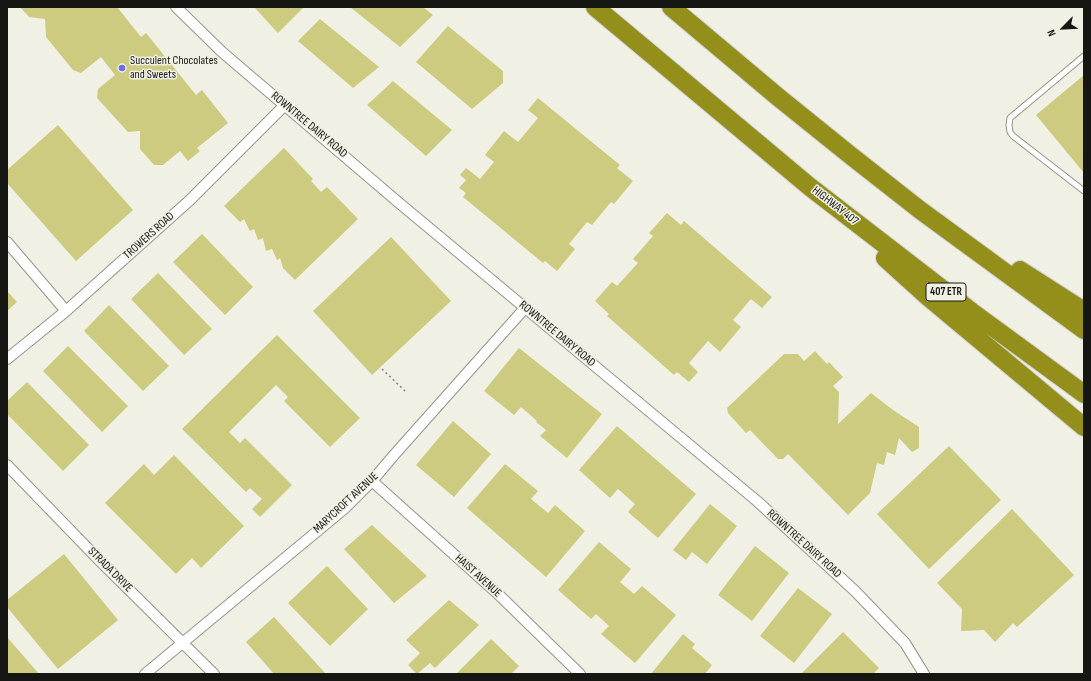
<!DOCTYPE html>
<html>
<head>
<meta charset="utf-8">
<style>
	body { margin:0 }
	#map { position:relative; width:1091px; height:681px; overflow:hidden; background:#f0f0e5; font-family:"Sofia Sans Condensed",sans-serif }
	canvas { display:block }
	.frame { position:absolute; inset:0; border:8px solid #161612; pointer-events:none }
	.north { position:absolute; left:1043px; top:8px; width:40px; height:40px; -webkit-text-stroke:3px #f0f0e5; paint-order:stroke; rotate:246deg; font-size:11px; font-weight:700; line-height:16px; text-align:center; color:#161612 }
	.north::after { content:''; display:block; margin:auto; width:14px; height:18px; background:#161612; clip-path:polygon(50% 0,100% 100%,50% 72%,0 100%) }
</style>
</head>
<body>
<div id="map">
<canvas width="1091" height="681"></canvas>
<div class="frame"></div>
<div class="north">N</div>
</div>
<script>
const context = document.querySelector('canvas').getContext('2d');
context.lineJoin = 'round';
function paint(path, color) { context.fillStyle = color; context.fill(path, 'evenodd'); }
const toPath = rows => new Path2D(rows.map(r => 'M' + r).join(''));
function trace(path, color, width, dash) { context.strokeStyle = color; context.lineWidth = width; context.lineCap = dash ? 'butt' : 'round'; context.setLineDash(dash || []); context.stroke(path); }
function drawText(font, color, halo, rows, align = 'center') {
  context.font = font + ' "Sofia Sans Condensed",sans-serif'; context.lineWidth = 3; context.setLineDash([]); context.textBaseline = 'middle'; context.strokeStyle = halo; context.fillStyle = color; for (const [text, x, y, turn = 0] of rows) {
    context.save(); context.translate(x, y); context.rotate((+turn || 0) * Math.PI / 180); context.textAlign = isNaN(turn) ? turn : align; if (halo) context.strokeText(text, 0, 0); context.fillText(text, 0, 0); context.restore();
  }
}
paint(toPath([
	[20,7,117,7,141,37,146,33,196,95,202,90,228,123,197,148,200,151,188,161,180,151,163,165,154,165,140,149,140,131,128,132,97,98,98,89,115,75,101,57,81,73,73,70,46,37,45,19,29,17],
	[254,7,304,7,278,33],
	[350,7,423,7,433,15,400,47],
	[320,19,379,67,353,88,298,41],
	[448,26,503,71,503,83,472,109,416,62],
	[1084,75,1084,173,1036,115],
	[393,81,452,130,426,156,367,105],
	[538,98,620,165,617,168,633,181,614,204,611,202,592,225,587,222,569,244,575,249,557,271,545,261,543,263,463,197,466,193,459,188,466,180,460,175,466,168,480,179,494,162,485,155,504,131,518,142,538,118,528,110],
	[58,125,133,210,76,261,7,183,7,170],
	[284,148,313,179,311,181,321,192,327,187,358,219,295,280,283,268,280,258,277,260,272,249,266,251,263,238,258,240,254,229,250,231,244,219,240,222,224,206],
	[667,213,681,225,684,221,772,297,762,308,751,299,733,320,741,327,720,352,708,341,689,363,698,372,689,382,677,372,674,375,607,316,609,314,595,301,612,282,617,286,638,263,633,259,653,236,649,233],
	[202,234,253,287,225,315,173,262],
	[391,237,451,301,372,375,313,311],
	[158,273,212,329,184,355,131,299],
	[7,291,17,302,7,311],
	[109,305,169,366,143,391,84,331],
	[277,335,360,418,330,447,284,401,288,397,276,385,229,432,240,443,245,438,292,485,260,517,252,509,262,499,250,488,246,492,182,429],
	[68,346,128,406,102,432,43,371],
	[519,348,602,414,567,458,540,436,546,430,536,422,537,421,521,407,514,415,484,391],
	[815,351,827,364,829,362,843,377,833,386,839,392,838,424,871,393,893,410,919,427,919,448,912,452,899,438,895,455,887,452,884,465,877,463,870,493,848,515,788,454,783,459,778,459,750,430,746,433,728,413,727,408,784,354,798,354,804,361],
	[27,382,89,445,63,471,7,414,7,401],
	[453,421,491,454,454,497,416,465],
	[617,426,696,494,658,538,628,512,635,504,618,489,610,498,579,470],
	[949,446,1001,500,929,569,877,514],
	[174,455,244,526,201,568,192,558,176,574,105,503,144,464,154,475],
	[505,464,538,491,531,499,548,513,555,505,585,531,546,577,467,508],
	[710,504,737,526,707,564,692,552,686,560,673,550],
	[1012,509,1074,575,1017,627,1013,623,995,642,984,630,961,631,962,609,937,583],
	[372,525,427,576,394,603,344,549],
	[599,542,631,569,620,582,634,594,642,586,676,615,635,663,601,634,609,626,596,614,591,619,558,590],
	[755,546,789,573,752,621,718,595],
	[64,554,118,620,58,669,7,607,7,600],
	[327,566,368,609,330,646,288,603],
	[798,588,832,614,794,663,760,636],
	[449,600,479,625,435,668,430,663,417,674,408,665,420,653,406,640],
	[274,617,326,674,274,674,246,642],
	[843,632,879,668,873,674,801,674],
	[683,634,695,644,692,648,712,665,705,674,651,674],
	[7,637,39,674,7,674],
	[491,639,519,666,511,674,456,674]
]), '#cdcb7f');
const lane = toPath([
	[1084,56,1010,118,1009,125,1010,132,1013,136,1084,191]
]);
const street = toPath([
	[176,7,222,52,398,202,757,501,855,591,905,643,924,674],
	[7,242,66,311],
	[7,359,66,311,190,200,285,105],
	[7,465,98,559,214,674],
	[372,481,497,593,580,674],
	[145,674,344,509,372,481,394,455,525,308]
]);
const highway = toPath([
	[595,7,810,187,972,312,1084,394],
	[671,7,778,97,850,155,920,210,1084,330],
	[885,258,927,296,1084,427],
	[1020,270,1084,311]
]);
trace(lane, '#95958a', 7);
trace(street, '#95958a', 12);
trace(highway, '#d0d0d0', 20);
trace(toPath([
	[382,369,405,391]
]), '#84847d', 1.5, [2, 3]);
trace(lane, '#fff', 5);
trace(street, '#fff', 10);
trace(highway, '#938f1a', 18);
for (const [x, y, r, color] of [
	[122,68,4,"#6f6ce6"]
]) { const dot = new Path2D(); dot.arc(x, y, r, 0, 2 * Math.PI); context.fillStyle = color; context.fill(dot); trace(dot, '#f0f0e5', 1.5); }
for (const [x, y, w] of [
	[946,292,40]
]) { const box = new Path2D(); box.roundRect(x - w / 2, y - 9, w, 18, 3); context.fillStyle = '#f0f0e5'; context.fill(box); trace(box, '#161612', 1); }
drawText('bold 11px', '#161612', null, [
	["407 ETR",946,292]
]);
drawText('12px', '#161612', '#f0f0e5', [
	["Succulent Chocolates",130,61],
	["and Sweets",130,75]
], 'left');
drawText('12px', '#161612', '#f0f0e5', [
	["ROWNTREE DAIRY ROAD",309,125,40],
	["HIGHWAY 407",835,206,38],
	["TROWERS ROAD",149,236,-42],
	["ROWNTREE DAIRY ROAD",557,334,40],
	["MARYCROFT AVENUE",346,503,-43],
	["ROWNTREE DAIRY ROAD",804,544,42],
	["STRADA DRIVE",110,570,45],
	["HAIST AVENUE",478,576,42]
]);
</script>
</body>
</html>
